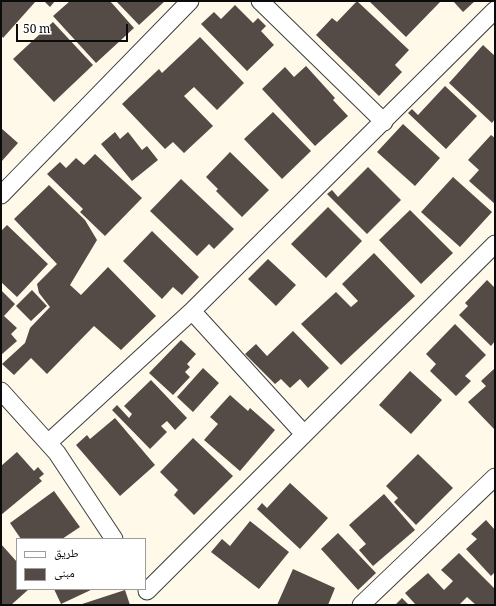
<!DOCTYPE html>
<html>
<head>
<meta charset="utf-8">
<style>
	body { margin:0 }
	#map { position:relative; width:496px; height:606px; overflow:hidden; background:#fff9e9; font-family:Georgia,"Noto Naskh Arabic",serif }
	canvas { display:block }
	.frame { position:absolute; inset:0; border:2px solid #0b0b0b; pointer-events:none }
	.legend { position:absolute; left:16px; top:538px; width:130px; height:52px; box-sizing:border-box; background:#fff; border:1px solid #9d9d9d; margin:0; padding:5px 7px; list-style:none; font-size:12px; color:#0b0b0b }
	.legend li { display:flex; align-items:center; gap:8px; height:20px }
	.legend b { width:20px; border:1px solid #9d9d9d }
	.scale { position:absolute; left:16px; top:24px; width:112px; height:18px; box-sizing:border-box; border:2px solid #0b0b0b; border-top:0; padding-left:5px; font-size:12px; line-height:14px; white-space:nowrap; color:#0b0b0b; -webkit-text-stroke:3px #fff; paint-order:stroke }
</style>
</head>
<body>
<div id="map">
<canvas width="496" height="606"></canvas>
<div class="frame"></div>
<ul class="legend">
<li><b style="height:5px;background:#fff"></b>طريق</li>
<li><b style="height:11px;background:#544b47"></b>مبنى</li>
</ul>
<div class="scale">50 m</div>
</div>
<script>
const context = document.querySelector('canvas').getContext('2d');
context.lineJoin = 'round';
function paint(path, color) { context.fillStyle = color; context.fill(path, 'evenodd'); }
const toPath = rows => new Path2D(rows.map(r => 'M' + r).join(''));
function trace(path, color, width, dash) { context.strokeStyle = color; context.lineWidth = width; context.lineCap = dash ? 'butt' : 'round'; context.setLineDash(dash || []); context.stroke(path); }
paint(toPath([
	[1,1,36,1,3,38,1,35],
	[44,1,55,1,50,7],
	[70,1,110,1,134,28,96,63,53,16],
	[116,1,165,1,139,25],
	[357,1,409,50,395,65,402,72,379,96,316,35,332,18,337,22],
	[369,1,441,1,406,37],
	[453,1,475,1,463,12],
	[235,5,253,23,258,18,266,26,261,31,274,45,247,71,201,24,214,12,221,19],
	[53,22,93,65,54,102,13,59],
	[200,37,244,83,217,110,194,87,184,96,213,126,184,153,173,142,165,149,122,104,159,69,162,73],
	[483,45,495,56,495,119,492,123,449,83],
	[306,66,335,98,333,100,348,116,315,146,262,89,285,67,294,77],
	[445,86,477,116,446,149,408,113,412,109,418,115],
	[273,112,311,151,282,179,244,139],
	[403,124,440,158,415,186,377,152],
	[1,128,18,143,1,162],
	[115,132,120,139,128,132,142,150,147,146,158,160,132,181,101,144],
	[491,135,495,138,495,204,469,181,479,170,468,160],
	[230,152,269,190,242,217,216,191,218,189,206,177],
	[95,154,142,198,105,236,80,212,83,209,47,174,60,162,66,168,76,158,84,165],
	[368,167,401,200,367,234,327,194,332,190,338,197],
	[453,177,492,212,460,247,421,212],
	[181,179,234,229,214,249,209,244,197,256,150,211],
	[49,185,85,220,97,240,70,285,81,295,108,267,156,316,121,350,94,326,47,374,31,358,14,375,2,364,25,343,30,328,50,307,39,293,37,284,57,264,14,219],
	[328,207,362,241,326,278,291,244],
	[410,210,453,253,421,284,379,240],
	[7,225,48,264,17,297,1,282,1,231],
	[152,231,199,277,182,295,173,287,162,299,123,261],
	[374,253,415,296,341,365,301,324,336,292,351,307,358,301,342,284],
	[268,259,296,285,276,306,248,279],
	[487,280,495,288,495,341,491,346,459,315,468,306,465,303],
	[1,290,15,304,4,316,17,328,11,334,17,341,1,355],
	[32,290,47,306,31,321,16,306],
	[455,324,486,355,465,376,471,381,456,396,430,371,436,364,426,354],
	[293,331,329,368,308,388,300,379,290,388,281,379,275,384,245,354,256,344,267,356],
	[181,340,196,354,187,364,190,367,185,372,190,377,173,395,149,373],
	[203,368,219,383,193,412,177,397],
	[495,368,495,430,468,402,486,386,481,381],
	[410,371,442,400,411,434,379,405],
	[151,380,187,418,175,430,167,421,161,426,167,432,150,449,112,410,117,405,129,418,132,414,124,406],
	[230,395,248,411,250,408,275,430,240,471,204,440,218,424,210,417],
	[115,418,155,465,120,496,76,445,87,435,90,439],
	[193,438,233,476,194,515,174,495,178,490,160,472],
	[17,452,34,471,38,467,44,474,39,478,42,481,1,515,1,466],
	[418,454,453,488,416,525,394,502,398,498,386,486],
	[290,483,328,518,300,549,257,509,262,503,267,508],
	[54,491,80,527,62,539,21,539,10,523],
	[384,494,415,530,373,566,359,550,366,544,349,525],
	[486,520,495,530,495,572,491,576,466,549,477,539,471,534],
	[250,521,289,552,259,589,211,552,222,539,230,546],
	[338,533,376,573,358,590,321,549],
	[1,544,17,562,17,589,29,589,11,605,1,605],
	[459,553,495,589,495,605,476,605,467,597,459,605,416,605,405,593,428,573,444,590,453,581,441,570],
	[293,569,335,588,328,605,277,605],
	[54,589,93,589,61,604],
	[125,590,130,605,79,605],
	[402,598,409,605,395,605]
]), '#544b47');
const minor = toPath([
	[260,1,384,122],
	[1,195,190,1],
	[1,391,57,453,114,539],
	[304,434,192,311,495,10],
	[48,443,192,311],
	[147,591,495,244],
	[361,605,495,477]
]);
trace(minor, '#3e3e3e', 19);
trace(minor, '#fff', 17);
</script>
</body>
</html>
